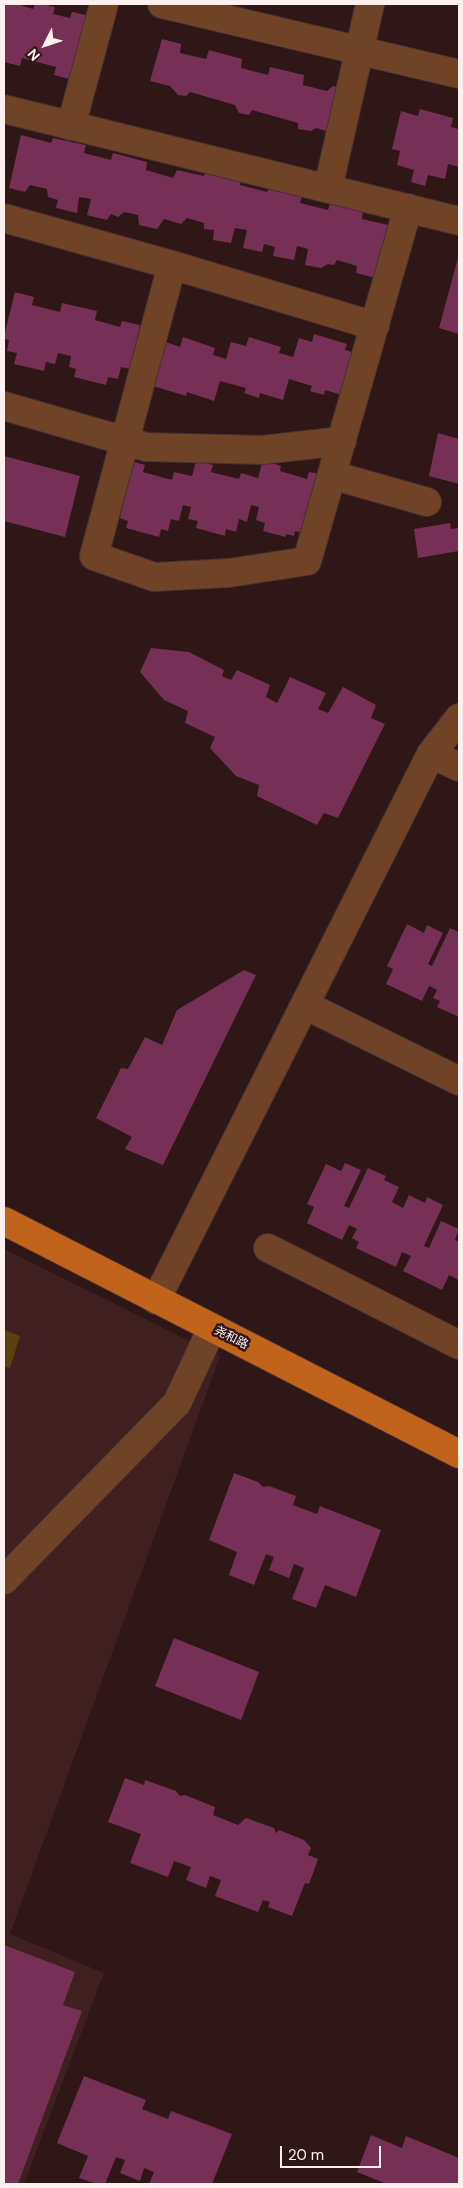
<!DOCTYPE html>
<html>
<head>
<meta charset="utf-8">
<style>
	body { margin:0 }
	#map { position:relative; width:463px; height:2188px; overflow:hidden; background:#2f1717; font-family:"DM Sans",sans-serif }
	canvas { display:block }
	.frame { position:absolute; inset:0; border:5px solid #fef0ef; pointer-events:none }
	.north { position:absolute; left:20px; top:20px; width:50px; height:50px; -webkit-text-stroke:4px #2f1717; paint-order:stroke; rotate:229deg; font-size:14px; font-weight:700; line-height:20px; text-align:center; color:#fef0ef }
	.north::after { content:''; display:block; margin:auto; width:18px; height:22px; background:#fef0ef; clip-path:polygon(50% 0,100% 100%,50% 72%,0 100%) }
	.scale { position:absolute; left:280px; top:2146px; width:101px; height:22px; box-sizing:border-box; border:2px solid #fef0ef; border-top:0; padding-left:6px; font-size:15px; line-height:18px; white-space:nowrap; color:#fef0ef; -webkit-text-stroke:4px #2f1717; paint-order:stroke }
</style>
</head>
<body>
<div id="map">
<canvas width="463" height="2188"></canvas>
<div class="frame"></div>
<div class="north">N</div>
<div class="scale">20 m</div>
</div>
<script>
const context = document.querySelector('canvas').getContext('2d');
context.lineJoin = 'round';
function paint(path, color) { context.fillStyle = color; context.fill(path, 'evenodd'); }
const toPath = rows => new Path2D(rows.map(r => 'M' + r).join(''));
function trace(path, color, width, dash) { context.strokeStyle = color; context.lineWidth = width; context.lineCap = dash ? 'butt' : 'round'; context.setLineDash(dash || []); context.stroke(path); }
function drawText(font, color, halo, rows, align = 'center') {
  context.font = font + ' "DM Sans","Noto Sans SC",sans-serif'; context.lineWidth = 5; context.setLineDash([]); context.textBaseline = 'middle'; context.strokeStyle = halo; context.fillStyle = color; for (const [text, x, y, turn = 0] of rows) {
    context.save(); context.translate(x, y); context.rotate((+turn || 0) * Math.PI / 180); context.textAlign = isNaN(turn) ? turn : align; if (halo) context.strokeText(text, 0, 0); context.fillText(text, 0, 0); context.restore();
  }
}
paint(toPath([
	[4,1249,220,1356,10,1934,104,1973,24,2184,4,2184]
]), '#3e2020');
paint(toPath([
	[4,1330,20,1336,10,1368,4,1366]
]), '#58420f');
paint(toPath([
	[4,4,17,4,33,9,35,4,42,4,55,7,53,14,70,18,72,12,90,16,73,80,54,75,56,67,22,58,20,66,4,62],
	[162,39,181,44,180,53,206,59,209,50,242,59,241,68,268,75,270,67,304,75,303,85,327,91,333,86,342,87,330,132,316,128,311,131,298,129,298,123,252,110,249,115,239,113,235,105,190,92,186,96,178,95,170,86,150,81],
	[420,109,453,118,451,127,459,129,459,167,448,164,445,179,428,175,425,186,411,182,414,170,397,165,400,151,392,149,401,111,418,116],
	[21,135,51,143,53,138,86,145,84,153,111,160,113,153,147,162,146,170,173,178,177,170,204,176,206,169,242,177,240,185,267,192,270,186,303,193,300,203,328,210,330,203,363,210,362,219,388,225,376,278,356,273,357,266,337,260,334,265,328,264,321,268,305,265,308,249,297,246,294,260,273,256,275,247,264,244,262,252,243,248,247,230,235,228,231,243,213,240,214,230,204,229,204,223,187,218,181,224,164,219,157,229,139,225,138,215,124,212,118,217,111,214,107,220,87,215,91,199,79,197,77,213,56,208,58,200,48,197,47,189,30,185,25,192,9,188],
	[459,254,459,334,439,328],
	[15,292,34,297,32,305,60,312,62,303,97,311,95,320,120,327,122,321,140,325,130,369,121,367,118,379,108,377,106,385,74,377,76,369,69,367,71,356,58,353,55,364,46,362,44,371,14,364,17,353,7,351,9,340,4,339,4,336],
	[314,334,347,344,345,350,355,353,342,395,325,390,324,395,310,391,312,386,289,379,283,400,260,393,259,398,244,393,246,388,220,381,214,401,187,392,186,396,153,386,166,342,180,347,183,337,215,348,213,355,226,359,231,342,246,346,249,337,281,347,279,353,293,357,299,338,312,342],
	[438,433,459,439,459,484,429,476],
	[4,456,80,476,65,537,4,521],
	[128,460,145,465,143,472,172,480,174,472,192,476,196,461,213,465,211,472,239,479,241,473,258,478,263,460,281,466,280,471,307,479,309,472,320,474,304,533,295,531,294,536,286,534,286,537,263,531,265,523,256,520,259,507,251,505,247,522,239,519,236,532,226,529,225,536,196,528,198,521,188,519,191,507,183,505,179,521,171,519,168,531,161,529,159,537,126,528,128,521,120,518,123,505,117,504],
	[450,523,451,529,459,528,459,551,418,558,414,529],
	[151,648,189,652,224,670,222,676,231,680,237,670,270,685,266,697,277,703,290,677,326,693,318,709,328,713,343,687,376,705,371,718,385,724,338,818,324,813,317,825,257,796,259,785,236,776,210,748,215,737,185,723,188,711,164,700,140,672],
	[407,924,424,933,427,925,443,933,428,964,432,966,450,928,459,932,459,1017,437,1007,440,1001,433,998,437,990,429,986,422,1001,386,984,393,969,387,966],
	[244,970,256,975,163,1165,125,1149,132,1137,96,1118,121,1068,128,1069,145,1037,162,1045,177,1010],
	[345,1163,361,1170,344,1206,349,1208,368,1168,386,1176,384,1180,399,1187,392,1202,403,1208,409,1195,425,1203,427,1197,443,1205,424,1246,429,1248,441,1221,459,1229,455,1240,459,1242,459,1280,449,1275,442,1290,403,1271,411,1256,402,1252,396,1267,356,1248,359,1242,352,1238,357,1229,349,1225,342,1240,307,1223,314,1207,307,1204,326,1164,341,1171],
	[234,1473,258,1482,263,1487,269,1486,296,1496,293,1505,317,1514,320,1506,381,1530,356,1597,325,1585,316,1608,292,1599,304,1568,294,1564,289,1578,269,1570,274,1557,266,1554,254,1585,229,1575,237,1552,209,1540],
	[174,1638,259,1672,241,1720,155,1686],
	[125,1778,144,1785,145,1780,176,1791,180,1796,185,1795,215,1807,213,1815,238,1825,246,1818,274,1828,276,1833,279,1830,304,1840,311,1848,308,1855,318,1859,309,1884,305,1883,292,1916,268,1907,270,1902,263,1900,258,1912,215,1896,221,1880,210,1876,206,1888,186,1880,191,1867,174,1861,168,1877,130,1863,141,1834,108,1822],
	[4,1945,75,1972,63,2005,82,2011,18,2184,4,2184],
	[84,2076,146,2100,142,2109,168,2119,171,2111,232,2134,212,2184,149,2184,154,2172,144,2168,140,2181,120,2173,125,2160,116,2157,105,2184,97,2184,79,2178,88,2156,57,2143],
	[371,2135,402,2148,406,2136,459,2158,459,2184,387,2184,357,2172]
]), '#762f55');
const minor = toPath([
	[162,4,459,74],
	[4,109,459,221],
	[71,126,104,4],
	[328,188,370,4],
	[4,218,172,265,375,326],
	[172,265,94,556,154,577,229,573,307,561,408,208],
	[4,406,146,447,262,450,342,441],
	[332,475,427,502],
	[431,754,459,767],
	[305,1005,459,1081],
	[268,1248,459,1345],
	[156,1300,431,754,459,718],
	[4,1580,177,1403,212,1328]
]);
const major = toPath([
	[4,1221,459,1454]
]);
trace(minor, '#483131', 30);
trace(major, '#483131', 30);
trace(minor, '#714326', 28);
trace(major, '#c2631b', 28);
drawText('12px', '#fef0ef', '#2f1717', [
	["尧和路",231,1338,27]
]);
</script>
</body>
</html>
